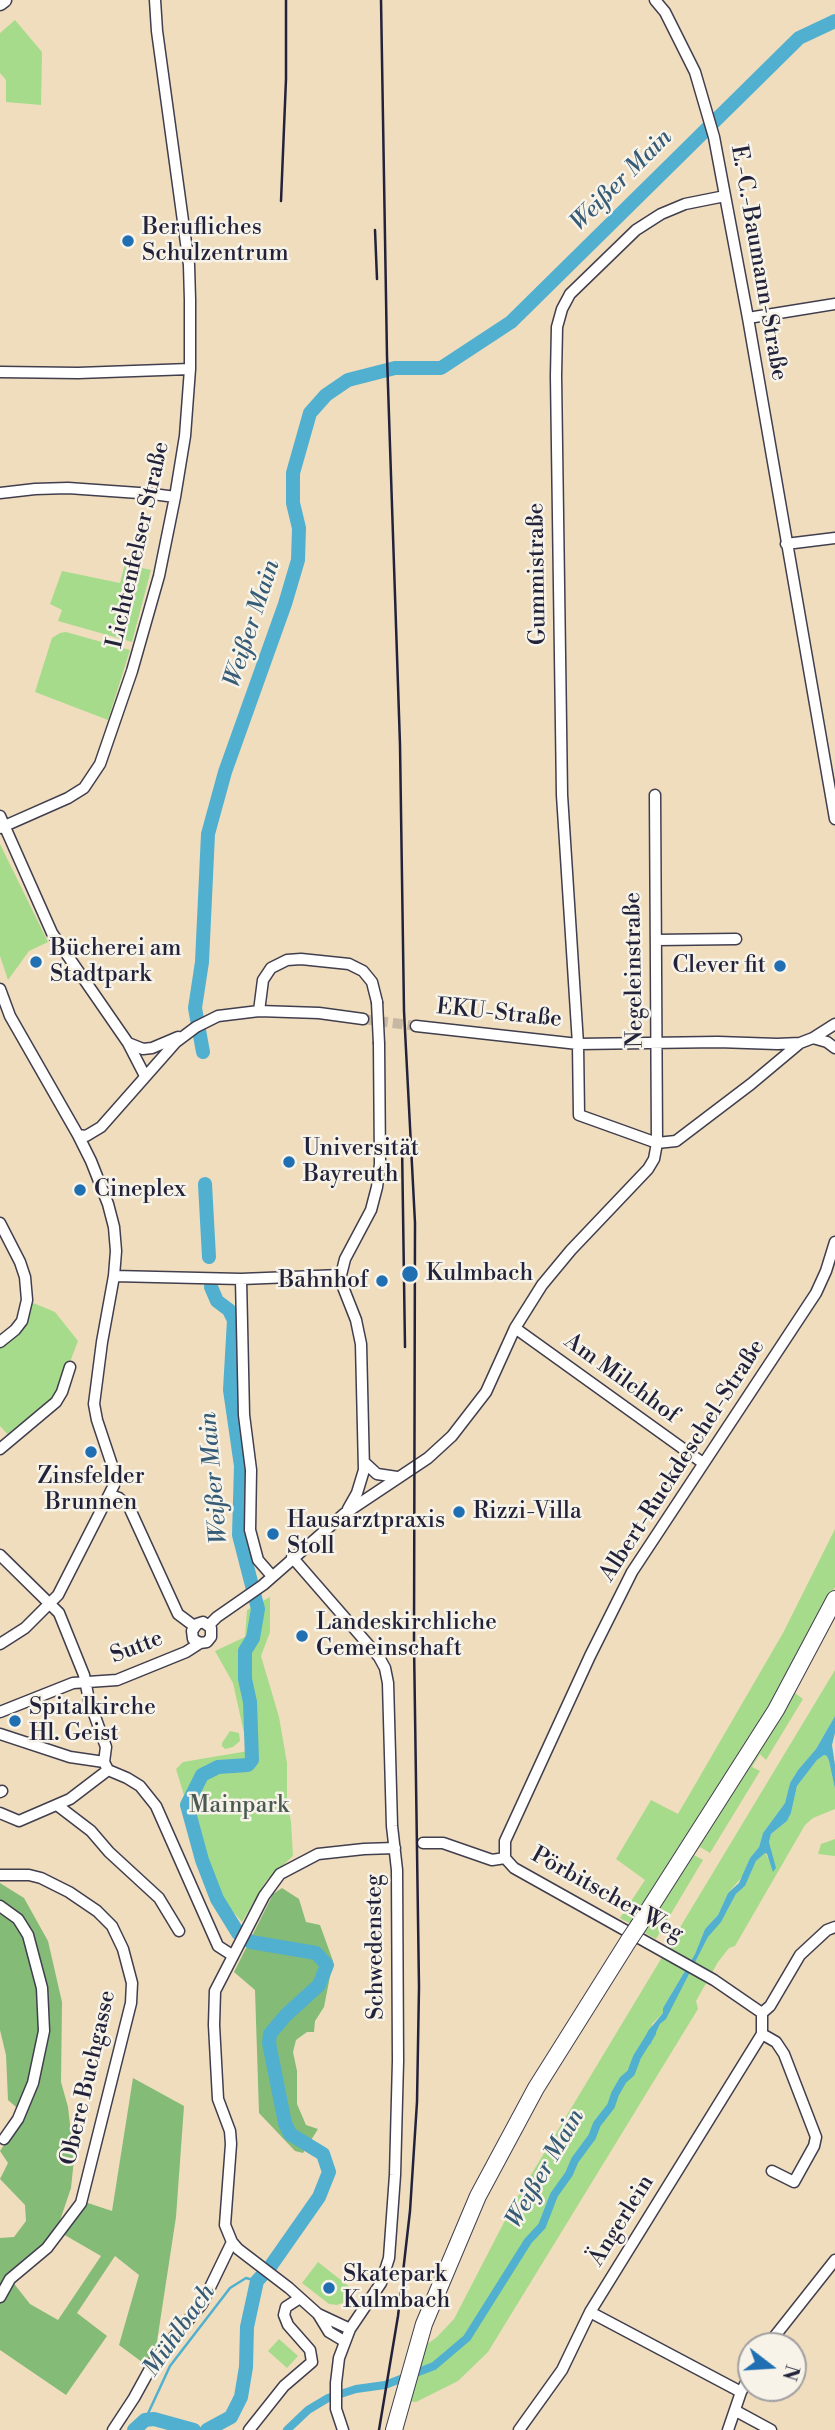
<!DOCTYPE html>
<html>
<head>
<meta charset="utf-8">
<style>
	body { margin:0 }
	#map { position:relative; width:835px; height:2430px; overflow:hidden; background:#f0ddbd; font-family:"Libre Bodoni",serif }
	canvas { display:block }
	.north { position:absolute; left:737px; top:2332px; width:70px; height:70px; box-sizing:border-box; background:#f7f3e8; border:2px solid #a29fa3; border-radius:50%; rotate:107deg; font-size:19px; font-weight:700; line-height:28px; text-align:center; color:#22223b }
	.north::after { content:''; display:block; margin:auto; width:24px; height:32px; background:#1f6fb2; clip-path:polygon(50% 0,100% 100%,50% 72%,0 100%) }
</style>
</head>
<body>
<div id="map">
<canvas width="835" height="2430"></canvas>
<div class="north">N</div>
</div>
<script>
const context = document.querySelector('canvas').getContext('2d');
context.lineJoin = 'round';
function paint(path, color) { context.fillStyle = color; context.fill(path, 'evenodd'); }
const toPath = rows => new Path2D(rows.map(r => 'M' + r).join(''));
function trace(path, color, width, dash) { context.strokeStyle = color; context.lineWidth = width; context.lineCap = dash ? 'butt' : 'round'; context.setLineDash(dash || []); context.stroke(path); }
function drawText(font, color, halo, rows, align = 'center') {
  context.font = font + ' "Libre Bodoni",serif'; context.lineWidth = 5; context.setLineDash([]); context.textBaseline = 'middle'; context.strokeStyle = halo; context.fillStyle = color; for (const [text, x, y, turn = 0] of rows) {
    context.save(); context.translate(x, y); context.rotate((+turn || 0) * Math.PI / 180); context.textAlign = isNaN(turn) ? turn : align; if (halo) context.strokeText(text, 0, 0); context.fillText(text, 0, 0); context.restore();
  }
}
paint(toPath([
	[15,20,42,52,41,105,6,102,6,80,0,73,0,33],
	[125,564,151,570,132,642,58,621,62,610,50,604,62,571,120,583],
	[66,632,130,650,108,720,35,692,52,638,60,633],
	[0,844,48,942,29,951,8,980,0,956],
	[31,1302,55,1312,78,1341,57,1396,10,1437,0,1426,0,1342],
	[835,1529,835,1587,769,1712,633,1925,620,1918,645,1880,616,1859,651,1800,678,1814,783,1633],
	[270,1597,270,1632,261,1656,279,1717,287,1763,287,1798,291,1822,293,1856,266,1881,242,1922,223,1900,211,1872,197,1838,176,1769,183,1762,248,1751,233,1683,215,1651,245,1637,247,1610],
	[835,1615,795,1693,803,1699,766,1760,760,1754,752,1767,760,1771,710,1853,700,1847,694,1855,703,1860,656,1939,643,1932],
	[835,1670,835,1716,816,1749,798,1770,790,1783,785,1803,763,1833,759,1847,750,1858,743,1876,728,1893,718,1915,705,1929,695,1954,663,2008,663,2013,652,2024,651,2041,660,2024,667,2016,708,1937,727,1911,736,1894,745,1886,756,1861,765,1852,774,1871,775,1868,769,1842,771,1834,787,1821,791,1813,797,1786,817,1760,824,1755,828,1756,829,1761,835,1789,835,1809,813,1818,805,1825,735,1946,729,1948,718,1962,696,2001,698,2009,488,2352,458,2381,416,2402,407,2401,424,2346,436,2338,454,2319,514,2203],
	[230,1731,239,1733,240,1741,233,1747,225,1749,222,1746,222,1743],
	[835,1839,835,1856,818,1854,821,1844],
	[318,2262,356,2292,348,2301,337,2305,329,2304,302,2283],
	[279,2339,298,2356,287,2368,268,2351]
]), '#a6db8b');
paint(toPath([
	[0,1883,24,1898,48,1941,62,2002,61,2082,68,2107,74,2159,71,2188,55,2235,8,2276,30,2304,58,2320,101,2256,63,2234,85,2202,112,2211,133,2078,184,2106,176,2217,156,2348,146,2365,119,2345,139,2275,115,2256,77,2313,107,2336,66,2395,0,2350,0,2238,14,2237,26,2221,25,2205,0,2179,8,2163,0,2151,24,2114,8,2100,6,2055,0,2030],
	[282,1888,299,1899,306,1922,320,1925,333,1961,324,2007,315,2021,314,2032,307,2032,296,2040,293,2052,297,2071,297,2104,306,2125,318,2129,303,2153,295,2151,259,2113,255,1990,234,1972,273,1894]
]), '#84bb77');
paint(toPath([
	[835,1716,835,1733,832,1745,835,1765,835,1789,829,1761,827,1756,824,1755,817,1760,797,1786,791,1813,787,1821,771,1834,769,1842,776,1868,773,1872,767,1854,765,1853,756,1861,745,1886,736,1894,721,1922,708,1937,666,2019,660,2024,650,2045,645,2038,648,2031,663,2013,663,2008,695,1954,705,1929,718,1915,728,1893,739,1883,750,1858,759,1847,763,1833,785,1803,790,1783,798,1770,816,1749]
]), '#51b0cf');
trace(toPath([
	[145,2420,170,2366,230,2288,246,2278,257,2281]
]), '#51b0cf', 2.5);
trace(toPath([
	[287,2430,308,2410,328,2398,356,2389,385,2385,434,2366,467,2338,528,2241,542,2226,554,2195,569,2174,575,2160,592,2137,597,2124,611,2106,615,2094,623,2080,631,2073,637,2057,652,2033]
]), '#51b0cf', 8);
trace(toPath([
	[203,1052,195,1008,202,962,208,834,225,772,285,604,298,560,299,528,293,503,293,473,310,413,326,395,348,380,395,368,441,368,511,322,799,38,835,21],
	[205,1184,209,1257],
	[134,2430,145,2420,154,2419,194,2430],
	[207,2430,231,2417,241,2397,246,2367,247,2327,257,2281,270,2267,319,2197,329,2172,323,2154,290,2134,285,2123,269,2043,270,2034,286,2015,319,1985,327,1965,316,1953,251,1942,238,1933,217,1899,202,1860,187,1805,202,1775,218,1767,248,1765,252,1760,250,1702,245,1679,245,1651,253,1638,258,1609,239,1535,241,1466,230,1390,234,1320,229,1310,217,1301,211,1287]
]), '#51b0cf', 14);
trace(toPath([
	[363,1019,416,1026]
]), '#c7b8a3', 10, [10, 5]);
const minor = toPath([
	[655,0,665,12,695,72,714,137,748,318,835,819],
	[725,196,685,204,661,214,636,230,570,294,562,309,557,327,556,376,562,795,578,1044,579,1115,657,1143,676,1141,751,1084,800,1043],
	[748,318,835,304],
	[0,372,78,373,190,369],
	[0,493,35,489,68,488,153,494,175,497],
	[786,544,835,538],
	[0,816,52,933,128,1043,145,1076],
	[0,828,68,798,84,788,100,764,132,671,159,576,175,497,185,436,190,369,190,300,189,265,157,31,155,0],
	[656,940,736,939],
	[0,989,10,1016,78,1135,91,1161,108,1204,114,1227,116,1251,114,1276,102,1342,94,1404,97,1420,115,1474,114,1485,58,1595,25,1628,0,1644],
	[259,1011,263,980,271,968,287,960,301,959,349,964,363,971,372,982,377,1002],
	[416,1026,578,1044,718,1042,777,1044,800,1043,813,1038,835,1024],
	[813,1038,827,1042,835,1048],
	[128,1043,143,1049,152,1048,178,1037],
	[78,1135,86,1136,101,1127,176,1042,196,1027,218,1016,259,1011,319,1013,363,1019],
	[0,1223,20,1262,25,1277,27,1300,22,1321,15,1330,0,1342],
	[114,1276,241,1279,341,1275],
	[241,1279,244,1415,251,1470,250,1530,258,1560,272,1576],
	[515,1328,703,1463],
	[0,1449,56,1402,62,1392,70,1367],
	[364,1462,377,1474,397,1477],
	[110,1495,119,1498,129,1507,178,1614,194,1626],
	[348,1509,357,1493,364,1470,361,1344,356,1320,341,1282,341,1275,345,1259,371,1210,377,1187,380,1164,379,1044],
	[0,1555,59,1613,84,1675,89,1700,106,1747,104,1762,108,1770],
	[292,1557,379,1657,385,1668,388,1683,392,1826,397,1870,398,2061,395,2175,389,2258,381,2283,350,2329,339,2358,336,2383,336,2409,343,2430],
	[209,1625,217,1617,263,1585,344,1514,428,1458,452,1436,486,1392,515,1328,542,1285,571,1250,648,1169,654,1159,657,1143,655,795],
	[0,1712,73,1683,117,1680,186,1652,200,1643,207,1642,211,1637,211,1628,203,1622,197,1624,192,1631,193,1639,200,1643],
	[0,1734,70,1757,104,1762],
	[108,1770,127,1778,140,1786,156,1806,218,1946,232,1955],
	[0,1792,2,1791],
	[57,1805,91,1831,109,1852,159,1898,179,1931],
	[0,1813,19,1821,70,1799,108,1770],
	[423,1843,443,1843,492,1860,505,1858],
	[505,1858,505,1841,590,1656,632,1572,816,1293,826,1271,835,1242],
	[505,1858,514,1868,714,1980,762,2013],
	[0,1875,29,1875,41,1878,69,1892,97,1911,112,1926,123,1949,132,1983,131,2003,81,2203,47,2248,10,2279,0,2297],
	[0,1906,18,1919,28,1935,42,1988,44,2031,33,2083,18,2119,4,2139],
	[762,2034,776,2042,784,2054,816,2137,814,2146,794,2182,772,2171],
	[590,2312,741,2392],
	[318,2314,329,2332,344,2341],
	[350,2329,318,2314,289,2288,238,2249,232,2242,225,2225,231,2144,230,2131,218,2099,214,2025,215,1991,264,1896,280,1874,318,1854,364,1849,395,1848],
	[767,2346,835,2260],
	[736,2411,771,2430],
	[113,2430,134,2398,156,2358,202,2304,232,2242],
	[249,2430,284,2386,312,2362,310,2350,288,2325,284,2315,286,2307,300,2298],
	[519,2430,562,2370,590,2312,762,2034,762,2013,770,2006,800,1955,827,1930,835,1927],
	[728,2430,741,2392,751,2373]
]);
const major = toPath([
	[0,3,4,0]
]);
const highway = toPath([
	[639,1925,776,1710,835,1599],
	[394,2430,424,2324,478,2196,536,2088,629,1940]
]);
trace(minor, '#413e4e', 13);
trace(major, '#413e4e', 17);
trace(highway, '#413e4e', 18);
trace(minor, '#fff', 10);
trace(major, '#fff', 14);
trace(highway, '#fff', 16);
trace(toPath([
	[281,201,286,79,286,0],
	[375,230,377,279],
	[402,1144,405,1347],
	[379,2430,398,2316,410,2211,417,2102,419,1987,414,1644,415,1223,404,1011,400,745,387,356,381,0]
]), '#22223b', 2.5);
const minorBridge = toPath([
	[377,1002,379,1044]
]);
const highwayBridge = toPath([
	[629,1940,639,1925]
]);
trace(minorBridge, '#413e4e', 13, []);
trace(highwayBridge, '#413e4e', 18, []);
trace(minorBridge, '#fff', 10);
trace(highwayBridge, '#fff', 16);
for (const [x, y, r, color] of [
	[128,241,7,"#1f6fb2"],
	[36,962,7,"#1f6fb2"],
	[780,966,7,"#1f6fb2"],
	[289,1162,7,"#1f6fb2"],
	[80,1190,7,"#1f6fb2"],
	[410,1274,9,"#1f6fb2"],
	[382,1281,7,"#1f6fb2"],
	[91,1452,7,"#1f6fb2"],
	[459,1512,7,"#1f6fb2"],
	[273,1534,7,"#1f6fb2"],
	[302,1636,7,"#1f6fb2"],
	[15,1721,7,"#1f6fb2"],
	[329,2288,7,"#1f6fb2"]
]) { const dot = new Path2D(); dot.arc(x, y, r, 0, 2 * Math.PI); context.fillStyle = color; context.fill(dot); trace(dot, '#f7f3e8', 2.5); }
drawText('23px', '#22223b', '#f7f3e8', [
	["Berufliches",142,228],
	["Schulzentrum",142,254],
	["Bücherei am",50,949],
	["Stadtpark",50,975],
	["Clever fit",766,966,"right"],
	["Universität",303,1149],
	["Bayreuth",303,1175],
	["Cineplex",94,1190],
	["Kulmbach",426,1274],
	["Bahnhof",368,1281,"right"],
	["Zinsfelder",91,1477,"center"],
	["Brunnen",91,1503,"center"],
	["Rizzi-Villa",473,1512],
	["Hausarztpraxis",287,1521],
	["Stoll",287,1547],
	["Landeskirchliche",316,1623],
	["Gemeinschaft",316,1649],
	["Spitalkirche",29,1708],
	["Hl. Geist",29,1734],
	["Skatepark",343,2275],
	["Kulmbach",343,2301]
], 'left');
drawText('23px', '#22223b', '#f7f3e8', [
	["E.-C.-Baumann-Straße",758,263,80],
	["Lichtenfelser Straße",139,545,-77],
	["Gummistraße",538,574,-91],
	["Negeleinstraße",635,970,-91],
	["EKU-Straße",499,1014,6],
	["Am Milchhof",621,1379,36],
	["Albert-Ruckdeschel-Straße",683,1461,-57],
	["Sutte",137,1648,-21],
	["Pörbitscher Weg",607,1895,29],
	["Schwedensteg",376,1947,-91],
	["Obere Buchgasse",89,2078,-77],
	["Ängerlein",622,2221,-58]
]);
drawText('23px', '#4a5a53', '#f7f3e8', [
	["Mainpark",239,1806]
]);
drawText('italic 24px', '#355b76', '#f7f3e8', [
	["Weißer Main",622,181,-45],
	["Weißer Main",253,624,-72],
	["Weißer Main",215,1478,-95],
	["Weißer Main",546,2169,-60],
	["Mühlbach",180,2331,-55]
]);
</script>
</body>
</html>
